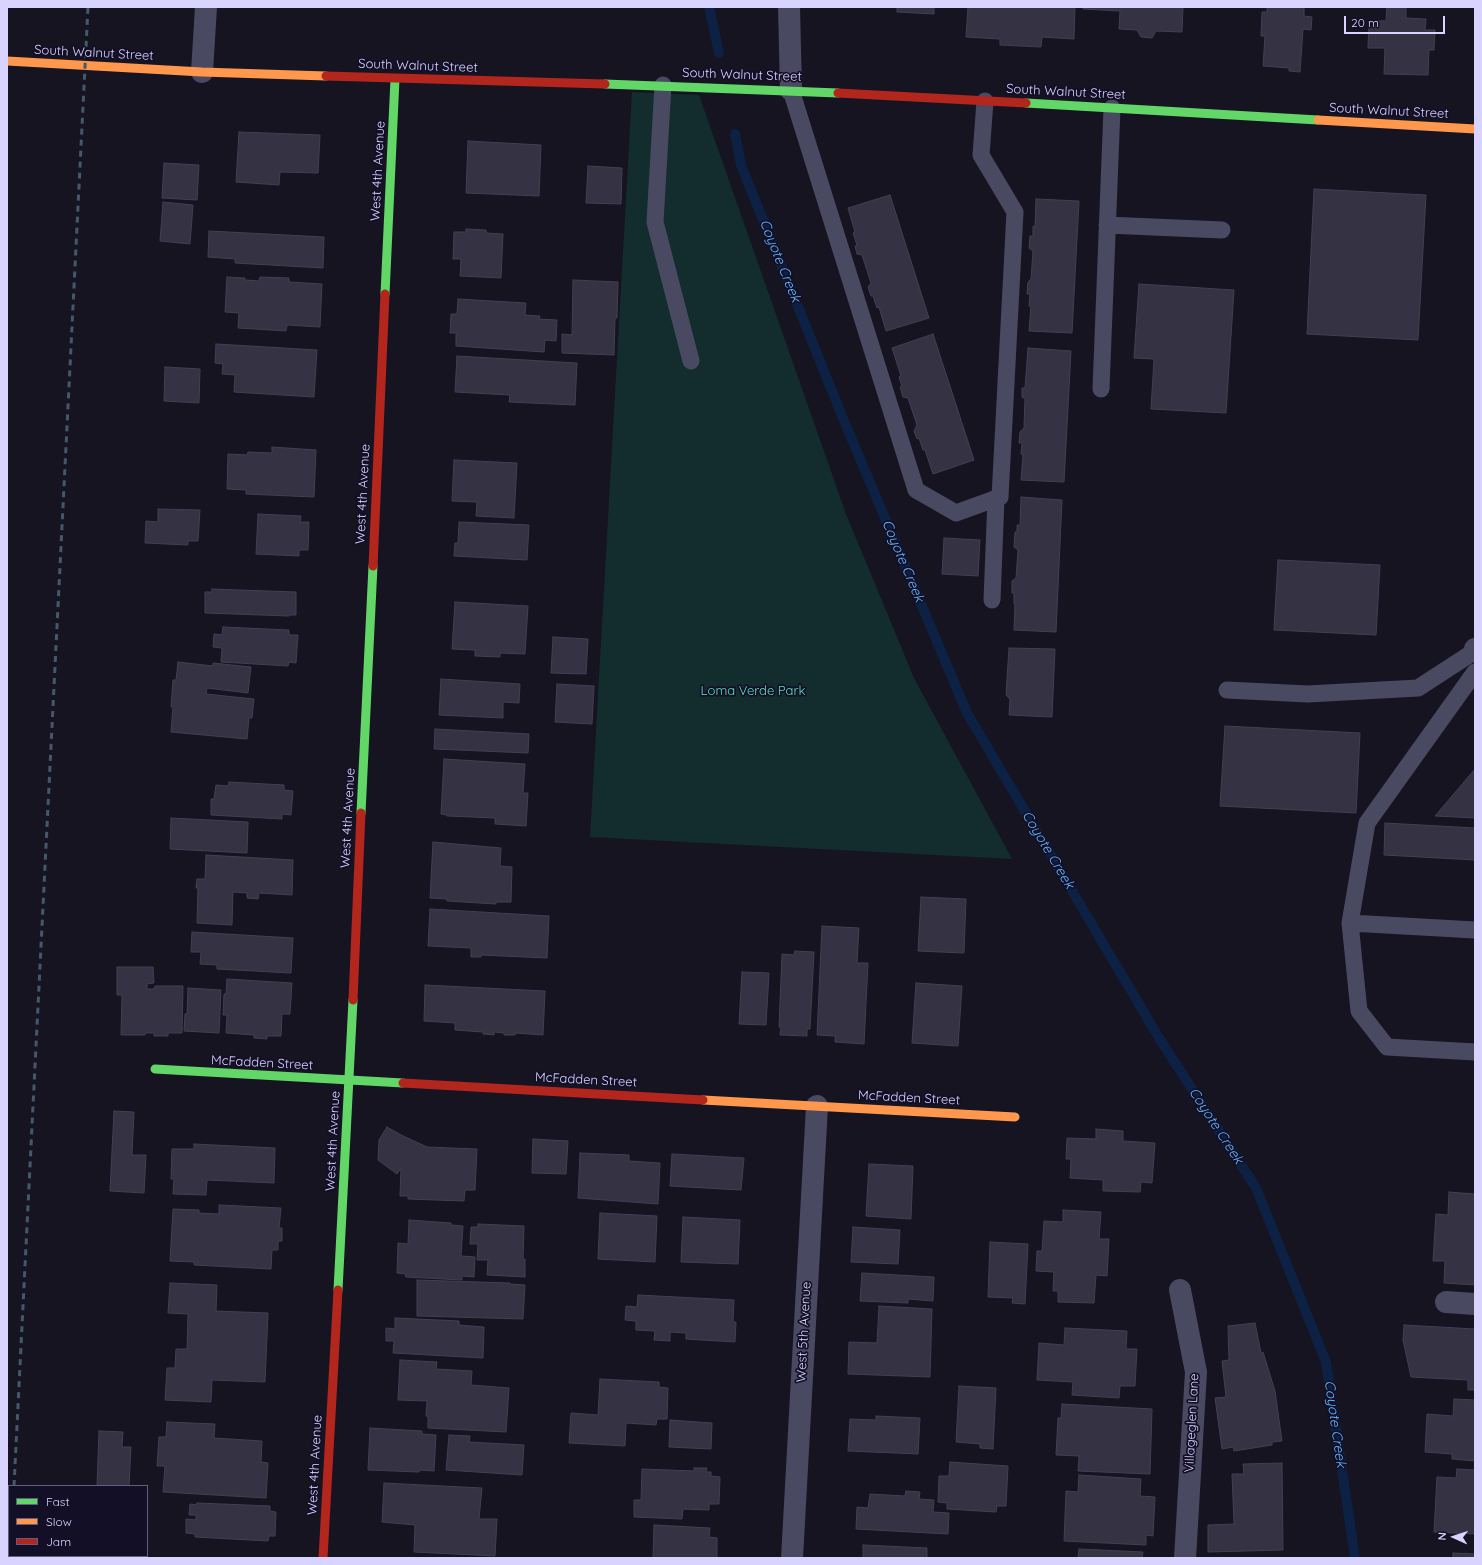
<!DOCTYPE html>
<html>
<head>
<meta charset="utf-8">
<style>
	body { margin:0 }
	#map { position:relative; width:1482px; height:1565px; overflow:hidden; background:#161421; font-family:Quicksand,sans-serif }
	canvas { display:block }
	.frame { position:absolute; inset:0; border:8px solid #d9d4ff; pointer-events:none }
	.legend { position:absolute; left:8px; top:1485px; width:140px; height:72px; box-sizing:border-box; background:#130f26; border:1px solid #625e7d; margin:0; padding:5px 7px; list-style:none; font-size:12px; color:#d9d4ff }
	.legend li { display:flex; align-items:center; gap:8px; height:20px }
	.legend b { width:20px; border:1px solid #625e7d }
	.north { position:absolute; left:1434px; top:1517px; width:40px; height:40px; -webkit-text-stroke:3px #130f26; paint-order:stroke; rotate:273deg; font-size:11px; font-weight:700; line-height:16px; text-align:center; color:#d9d4ff }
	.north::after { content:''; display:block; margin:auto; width:14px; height:18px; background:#d9d4ff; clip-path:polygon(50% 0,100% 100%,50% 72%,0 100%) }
	.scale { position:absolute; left:1344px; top:16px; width:101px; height:18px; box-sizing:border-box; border:2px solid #d9d4ff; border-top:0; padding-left:5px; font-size:12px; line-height:14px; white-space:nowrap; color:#d9d4ff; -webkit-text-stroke:3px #130f26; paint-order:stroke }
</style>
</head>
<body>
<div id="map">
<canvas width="1482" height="1565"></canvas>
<div class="frame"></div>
<ul class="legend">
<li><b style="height:5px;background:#63d668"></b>Fast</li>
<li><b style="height:5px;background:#ff974d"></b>Slow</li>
<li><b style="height:5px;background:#b3261e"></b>Jam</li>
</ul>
<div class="north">N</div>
<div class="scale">20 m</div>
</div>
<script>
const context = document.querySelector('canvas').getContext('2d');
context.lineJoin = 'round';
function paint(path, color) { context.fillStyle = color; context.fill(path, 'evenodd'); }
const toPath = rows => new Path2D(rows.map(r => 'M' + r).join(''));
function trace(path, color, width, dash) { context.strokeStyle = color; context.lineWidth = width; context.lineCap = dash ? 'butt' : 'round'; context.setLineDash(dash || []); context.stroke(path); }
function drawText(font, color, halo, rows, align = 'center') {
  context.font = font + ' Quicksand,sans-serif'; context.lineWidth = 3.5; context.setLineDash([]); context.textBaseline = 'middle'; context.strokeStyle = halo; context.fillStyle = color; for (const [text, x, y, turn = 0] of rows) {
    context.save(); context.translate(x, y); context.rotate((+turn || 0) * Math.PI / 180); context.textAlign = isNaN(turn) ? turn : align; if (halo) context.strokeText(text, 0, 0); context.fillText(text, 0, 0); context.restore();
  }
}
paint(toPath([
	[632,92,699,95,846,514,914,678,1012,859,590,837]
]), '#132c2d');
trace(toPath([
	[709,7,719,53],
	[735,134,741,165,842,416,967,713,1159,1038,1256,1188,1326,1362,1355,1558]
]), '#0d2144', 10);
const building = toPath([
	[897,7,934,7,934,14,897,12,897,7],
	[968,7,1075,7,1074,39,1042,37,1041,47,1000,45,1000,39,966,37,968,7],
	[1083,7,1183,7,1182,32,1156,31,1152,38,1141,37,1137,30,1119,29,1120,11,1083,9,1083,7],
	[1267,7,1304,7,1304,16,1312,17,1311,30,1303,29,1300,72,1289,71,1289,68,1263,66,1265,36,1261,36,1262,12,1267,12,1267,7],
	[1387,7,1406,7,1406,18,1426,19,1425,30,1435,30,1434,50,1429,50,1428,75,1384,74,1385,48,1368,48,1369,21,1386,21,1387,7],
	[239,132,320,135,318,173,280,172,279,185,236,182,239,132],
	[468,141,541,145,539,196,466,193,468,141],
	[164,163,199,165,197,200,162,198,164,163],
	[588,166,622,168,621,204,586,203,588,166],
	[1314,189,1426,195,1418,340,1307,334,1314,189],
	[890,195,929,318,886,331,879,307,877,308,873,296,871,296,868,287,871,283,862,255,857,254,855,246,857,245,853,233,855,232,848,208,890,195],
	[1036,199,1079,201,1072,333,1029,331,1031,306,1029,306,1030,294,1027,294,1028,282,1031,279,1033,251,1029,248,1030,236,1033,236,1033,226,1035,227,1036,199],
	[163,202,193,205,190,244,160,241,163,202],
	[466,229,486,230,486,233,503,234,501,278,460,276,461,259,453,259,454,232,466,232,466,229],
	[209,231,324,237,323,268,235,263,235,259,208,257,209,231],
	[227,277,245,278,245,280,259,281,260,277,289,278,289,282,322,284,320,327,287,325,286,331,238,328,239,313,225,312,227,277],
	[573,280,618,282,617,318,615,318,614,355,562,353,562,334,572,335,573,280],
	[1139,284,1234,290,1226,413,1151,409,1154,359,1134,358,1139,284],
	[458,299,526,303,525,315,540,316,539,319,557,320,556,341,545,340,544,352,456,346,456,333,450,333,451,314,457,314,458,299],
	[933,334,974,460,933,474,925,450,923,450,919,438,917,439,914,431,917,425,908,398,903,397,900,387,902,386,899,377,901,376,892,348,933,334],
	[216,344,317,350,314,397,234,392,235,375,222,374,223,364,215,363,216,344],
	[1028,348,1071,351,1064,482,1021,480,1023,455,1021,454,1022,443,1019,443,1020,432,1024,428,1025,399,1022,397,1022,388,1025,388,1028,348],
	[457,356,577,363,575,405,509,402,510,395,455,392,457,356],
	[165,367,200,369,199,403,164,401,165,367],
	[272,447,316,450,314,497,246,494,246,490,227,489,228,454,247,455,248,452,272,453,272,447],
	[454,460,517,463,514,518,476,516,477,502,452,501,454,460],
	[1021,497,1062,500,1056,632,1014,630,1015,604,1014,604,1014,593,1012,593,1012,581,1016,578,1018,550,1014,547,1015,532,1017,532,1017,525,1020,525,1021,497],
	[158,509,200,510,198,541,188,541,188,545,145,543,146,521,158,522,158,509],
	[258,514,301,516,300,522,309,522,308,550,299,550,299,556,256,554,258,514],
	[459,522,529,525,527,560,454,556,455,543,458,543,459,522],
	[944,538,980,540,978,576,942,574,944,538],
	[1278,560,1380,565,1376,635,1274,630,1278,560],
	[212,589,296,592,296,615,289,615,289,616,205,613,205,592,212,592,212,589],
	[455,602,528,606,525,654,500,653,500,657,475,656,475,650,452,649,455,602],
	[223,627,289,630,289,635,298,635,296,663,289,662,288,666,221,662,222,648,213,647,214,634,222,635,223,627],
	[553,637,588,639,586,674,551,673,553,637],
	[1009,648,1055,649,1052,717,1009,715,1010,699,1006,695,1009,648],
	[178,662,213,666,213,663,251,667,248,693,207,688,206,694,254,699,252,718,249,718,247,739,171,732,173,707,171,707,173,680,176,680,178,662],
	[441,679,520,684,519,703,503,702,503,718,439,715,441,679],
	[557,684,594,686,592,724,555,722,557,684],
	[1225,726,1360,733,1356,813,1220,806,1225,726],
	[435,729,529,734,528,753,434,749,435,729],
	[444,759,525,764,523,793,528,793,526,826,495,824,495,818,447,816,447,815,441,814,444,759],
	[1475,769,1475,818,1435,816,1475,769],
	[229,782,284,785,284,790,293,791,291,815,282,814,282,819,211,815,211,799,214,799,216,785,228,786,229,782],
	[171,818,248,822,247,853,170,849,171,818],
	[1385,823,1475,828,1475,860,1384,855,1385,823],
	[433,842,501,848,500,866,512,867,511,902,496,902,496,904,447,901,447,899,430,898,433,842],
	[206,855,293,860,292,895,259,893,258,899,247,898,247,893,233,892,232,925,197,923,198,888,196,888,197,879,205,879,206,855],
	[921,897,966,899,964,953,918,951,921,897],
	[430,909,549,916,547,958,481,955,481,957,471,957,471,948,428,946,430,909],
	[822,926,859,928,857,963,868,963,864,1044,835,1042,835,1036,817,1035,822,926],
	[192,932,293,938,291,973,217,969,217,965,200,964,201,952,191,952,192,932],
	[795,951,814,952,810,1029,807,1029,807,1036,780,1035,781,1028,779,1027,782,954,794,955,795,951],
	[117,967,153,967,154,983,147,984,147,989,154,989,155,986,183,986,182,1033,168,1033,168,1036,154,1036,154,1033,145,1033,145,1035,121,1035,122,995,117,995,117,967],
	[742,972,769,973,766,1025,739,1024,742,972],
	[227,979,292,983,290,1014,282,1014,281,1036,267,1036,267,1039,254,1038,254,1035,226,1033,227,1015,223,1015,224,994,226,994,227,979],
	[916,983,962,986,958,1046,912,1043,916,983],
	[425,985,545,991,543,1035,515,1033,515,1035,504,1035,504,1033,494,1032,494,1035,483,1034,483,1032,455,1030,455,1023,424,1021,425,985],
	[188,988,221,990,219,1033,184,1031,185,1014,187,1014,188,988],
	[114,1111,134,1112,132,1155,146,1155,144,1193,110,1191,114,1111],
	[387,1127,401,1135,427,1147,477,1149,475,1190,465,1190,464,1201,408,1199,408,1196,400,1196,401,1168,397,1174,378,1160,379,1140,387,1127],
	[1096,1129,1123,1131,1123,1141,1155,1143,1152,1183,1141,1182,1140,1192,1103,1191,1103,1180,1070,1178,1071,1159,1066,1159,1067,1138,1096,1139,1096,1129],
	[533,1139,568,1141,566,1174,532,1173,533,1139],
	[194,1144,275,1148,274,1183,207,1180,206,1195,173,1194,174,1179,171,1179,172,1149,194,1149,194,1144],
	[580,1153,629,1155,629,1161,660,1163,658,1204,578,1198,580,1153],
	[672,1154,744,1158,741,1190,670,1186,672,1154],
	[869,1164,913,1166,911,1219,866,1216,869,1164],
	[1449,1192,1475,1194,1475,1285,1444,1283,1445,1261,1433,1261,1436,1214,1448,1215,1449,1192],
	[219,1205,281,1208,279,1228,282,1228,282,1241,278,1241,278,1250,272,1250,271,1269,194,1265,194,1262,170,1261,173,1209,199,1210,199,1213,219,1214,219,1205],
	[1063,1210,1101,1212,1099,1239,1109,1239,1107,1276,1096,1275,1094,1303,1058,1302,1058,1291,1053,1291,1054,1272,1036,1271,1037,1251,1042,1251,1044,1221,1063,1222,1063,1210],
	[600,1213,657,1216,655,1262,598,1259,600,1213],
	[683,1217,740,1220,738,1264,681,1262,683,1217],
	[409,1220,451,1223,451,1225,463,1226,461,1256,475,1257,474,1277,462,1276,462,1280,406,1277,405,1274,397,1273,398,1243,408,1244,409,1220],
	[478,1224,524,1226,523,1259,525,1259,525,1277,487,1275,488,1260,477,1260,478,1244,470,1244,471,1227,478,1227,478,1224],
	[853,1227,900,1230,898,1264,851,1262,853,1227],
	[990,1242,1028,1244,1025,1304,1012,1303,1013,1298,988,1297,990,1242],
	[862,1273,934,1277,933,1301,908,1299,908,1303,860,1301,862,1273],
	[417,1280,510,1283,510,1284,525,1285,523,1319,417,1316,417,1280],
	[170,1283,217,1285,216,1311,268,1313,265,1382,212,1380,211,1402,165,1400,167,1368,175,1368,176,1349,187,1349,188,1314,168,1313,170,1283],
	[638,1295,734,1300,733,1322,736,1322,735,1342,686,1339,686,1333,670,1332,670,1341,654,1340,655,1331,636,1330,636,1321,625,1320,626,1306,637,1307,638,1295],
	[879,1306,932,1309,930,1377,848,1374,849,1342,877,1343,879,1306],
	[395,1318,459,1321,459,1325,484,1327,483,1358,393,1353,394,1341,386,1341,386,1328,395,1329,395,1318],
	[1255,1323,1261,1353,1263,1352,1275,1391,1282,1441,1272,1442,1272,1445,1234,1451,1233,1447,1222,1449,1215,1398,1226,1397,1222,1361,1229,1360,1228,1326,1255,1323],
	[1404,1325,1475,1329,1475,1390,1468,1390,1468,1380,1411,1377,1403,1340,1404,1325],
	[1065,1328,1127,1331,1126,1349,1137,1349,1135,1386,1120,1386,1119,1398,1072,1395,1073,1382,1037,1380,1039,1343,1064,1345,1065,1328],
	[400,1360,437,1362,436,1369,472,1371,471,1385,509,1388,506,1432,428,1428,428,1416,426,1416,427,1401,398,1400,400,1360],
	[600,1379,659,1382,659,1387,668,1388,667,1419,657,1419,656,1425,626,1423,625,1446,569,1443,571,1413,598,1415,600,1379],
	[959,1386,996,1388,993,1449,980,1448,980,1444,956,1442,959,1386],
	[1454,1399,1475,1400,1475,1461,1452,1459,1452,1454,1425,1452,1427,1414,1453,1416,1454,1399],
	[1062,1404,1152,1409,1150,1474,1078,1471,1079,1456,1056,1455,1058,1418,1061,1418,1062,1404],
	[876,1416,920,1418,918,1454,848,1451,850,1419,876,1420,876,1416],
	[670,1420,712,1423,711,1449,669,1447,670,1420],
	[167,1422,215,1424,214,1438,262,1441,261,1462,268,1463,266,1498,163,1492,165,1466,157,1466,159,1437,166,1437,167,1422],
	[370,1428,422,1431,422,1434,436,1435,434,1471,419,1470,419,1472,368,1470,370,1428],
	[99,1431,123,1432,122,1447,131,1447,129,1486,97,1486,99,1431],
	[449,1435,470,1436,469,1442,524,1445,522,1475,446,1470,449,1435],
	[950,1462,1008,1466,1006,1506,997,1506,996,1512,947,1509,947,1503,938,1502,939,1476,949,1476,950,1462],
	[1282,1463,1283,1550,1208,1552,1208,1525,1234,1524,1232,1474,1244,1474,1243,1464,1282,1463],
	[694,1468,707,1468,706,1472,711,1472,711,1476,720,1477,719,1504,709,1504,709,1510,683,1509,682,1519,634,1517,634,1500,641,1500,642,1469,694,1471,694,1468],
	[1457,1469,1475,1470,1475,1534,1434,1532,1437,1477,1456,1478,1457,1469],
	[1079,1475,1141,1479,1140,1496,1155,1497,1153,1536,1146,1535,1146,1545,1064,1541,1066,1491,1078,1492,1079,1475],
	[384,1483,482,1488,479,1519,497,1519,495,1556,414,1552,415,1525,382,1522,384,1483],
	[906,1491,920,1492,919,1499,934,1500,933,1512,949,1513,948,1534,856,1529,857,1507,868,1508,870,1494,905,1496,906,1491],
	[197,1503,270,1506,270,1511,276,1512,275,1536,269,1536,268,1541,195,1537,195,1534,186,1533,186,1519,196,1520,196,1515,189,1515,190,1504,197,1505,197,1503],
	[654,1525,710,1528,709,1537,717,1538,717,1558,653,1558,654,1525],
	[863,1545,927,1548,927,1558,929,1558,863,1558,863,1545],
	[1079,1549,1143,1552,1142,1558,1078,1558,1079,1549],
	[1453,1553,1475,1554,1475,1558,1453,1558,1453,1553]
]);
paint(building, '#343243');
trace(building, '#433f54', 1);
trace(toPath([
	[663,85,655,222,691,361],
	[791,90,916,490,956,513,1000,497,1015,212,981,155,985,101],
	[1107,225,1222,230],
	[1101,389,1112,108],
	[992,600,996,498],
	[1227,690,1308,694,1418,688,1475,651],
	[1350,923,1367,823,1475,672],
	[1475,930,1350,923,1359,1011,1387,1047,1475,1052]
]), '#4a4962', 17);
trace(toPath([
	[789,7,791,90],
	[202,72,206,7],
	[1475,649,1475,651],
	[1180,1290,1196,1372,1185,1558],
	[1446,1302,1475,1304],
	[792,1558,817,1106]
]), '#4a4962', 22);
trace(toPath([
	[605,84,838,93],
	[1026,103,1318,120],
	[385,294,395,79],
	[361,813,373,566],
	[155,1069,403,1083],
	[338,1290,353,1000]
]), '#63d668', 9);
trace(toPath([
	[7,61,202,72,326,76],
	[1318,120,1475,129],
	[703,1100,1015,1117]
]), '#ff974d', 9);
trace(toPath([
	[326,76,605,84],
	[838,93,1026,103],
	[373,566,385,294],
	[353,1000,361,813],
	[403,1083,703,1100],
	[323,1558,338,1290]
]), '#b3261e', 9);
trace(toPath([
	[14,1486,88,7],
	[10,1558,10,1556]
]), '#43596b', 3, [6, 5]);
drawText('13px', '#d9d4ff', '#130f26', [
	["South Walnut Street",94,53,3],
	["South Walnut Street",418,66,2],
	["South Walnut Street",742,75,2],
	["South Walnut Street",1066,92,3],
	["South Walnut Street",1389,111,3],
	["West 4th Avenue",378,171,-87],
	["West 4th Avenue",363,494,-87],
	["West 4th Avenue",348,818,-87],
	["McFadden Street",262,1063,3],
	["McFadden Street",586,1080,3],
	["McFadden Street",909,1098,3],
	["West 4th Avenue",333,1141,-87],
	["West 5th Avenue",804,1332,-87],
	["Villageglen Lane",1192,1423,-87],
	["West 4th Avenue",315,1465,-87]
]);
drawText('13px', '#5fe0c0', '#130f26', [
	["Loma Verde Park",753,691]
]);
drawText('italic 14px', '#62b6ff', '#130f26', [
	["Coyote Creek",780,261,68],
	["Coyote Creek",903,561,67],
	["Coyote Creek",1048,850,59],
	["Coyote Creek",1216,1126,57],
	["Coyote Creek",1335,1424,82]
]);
</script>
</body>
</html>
